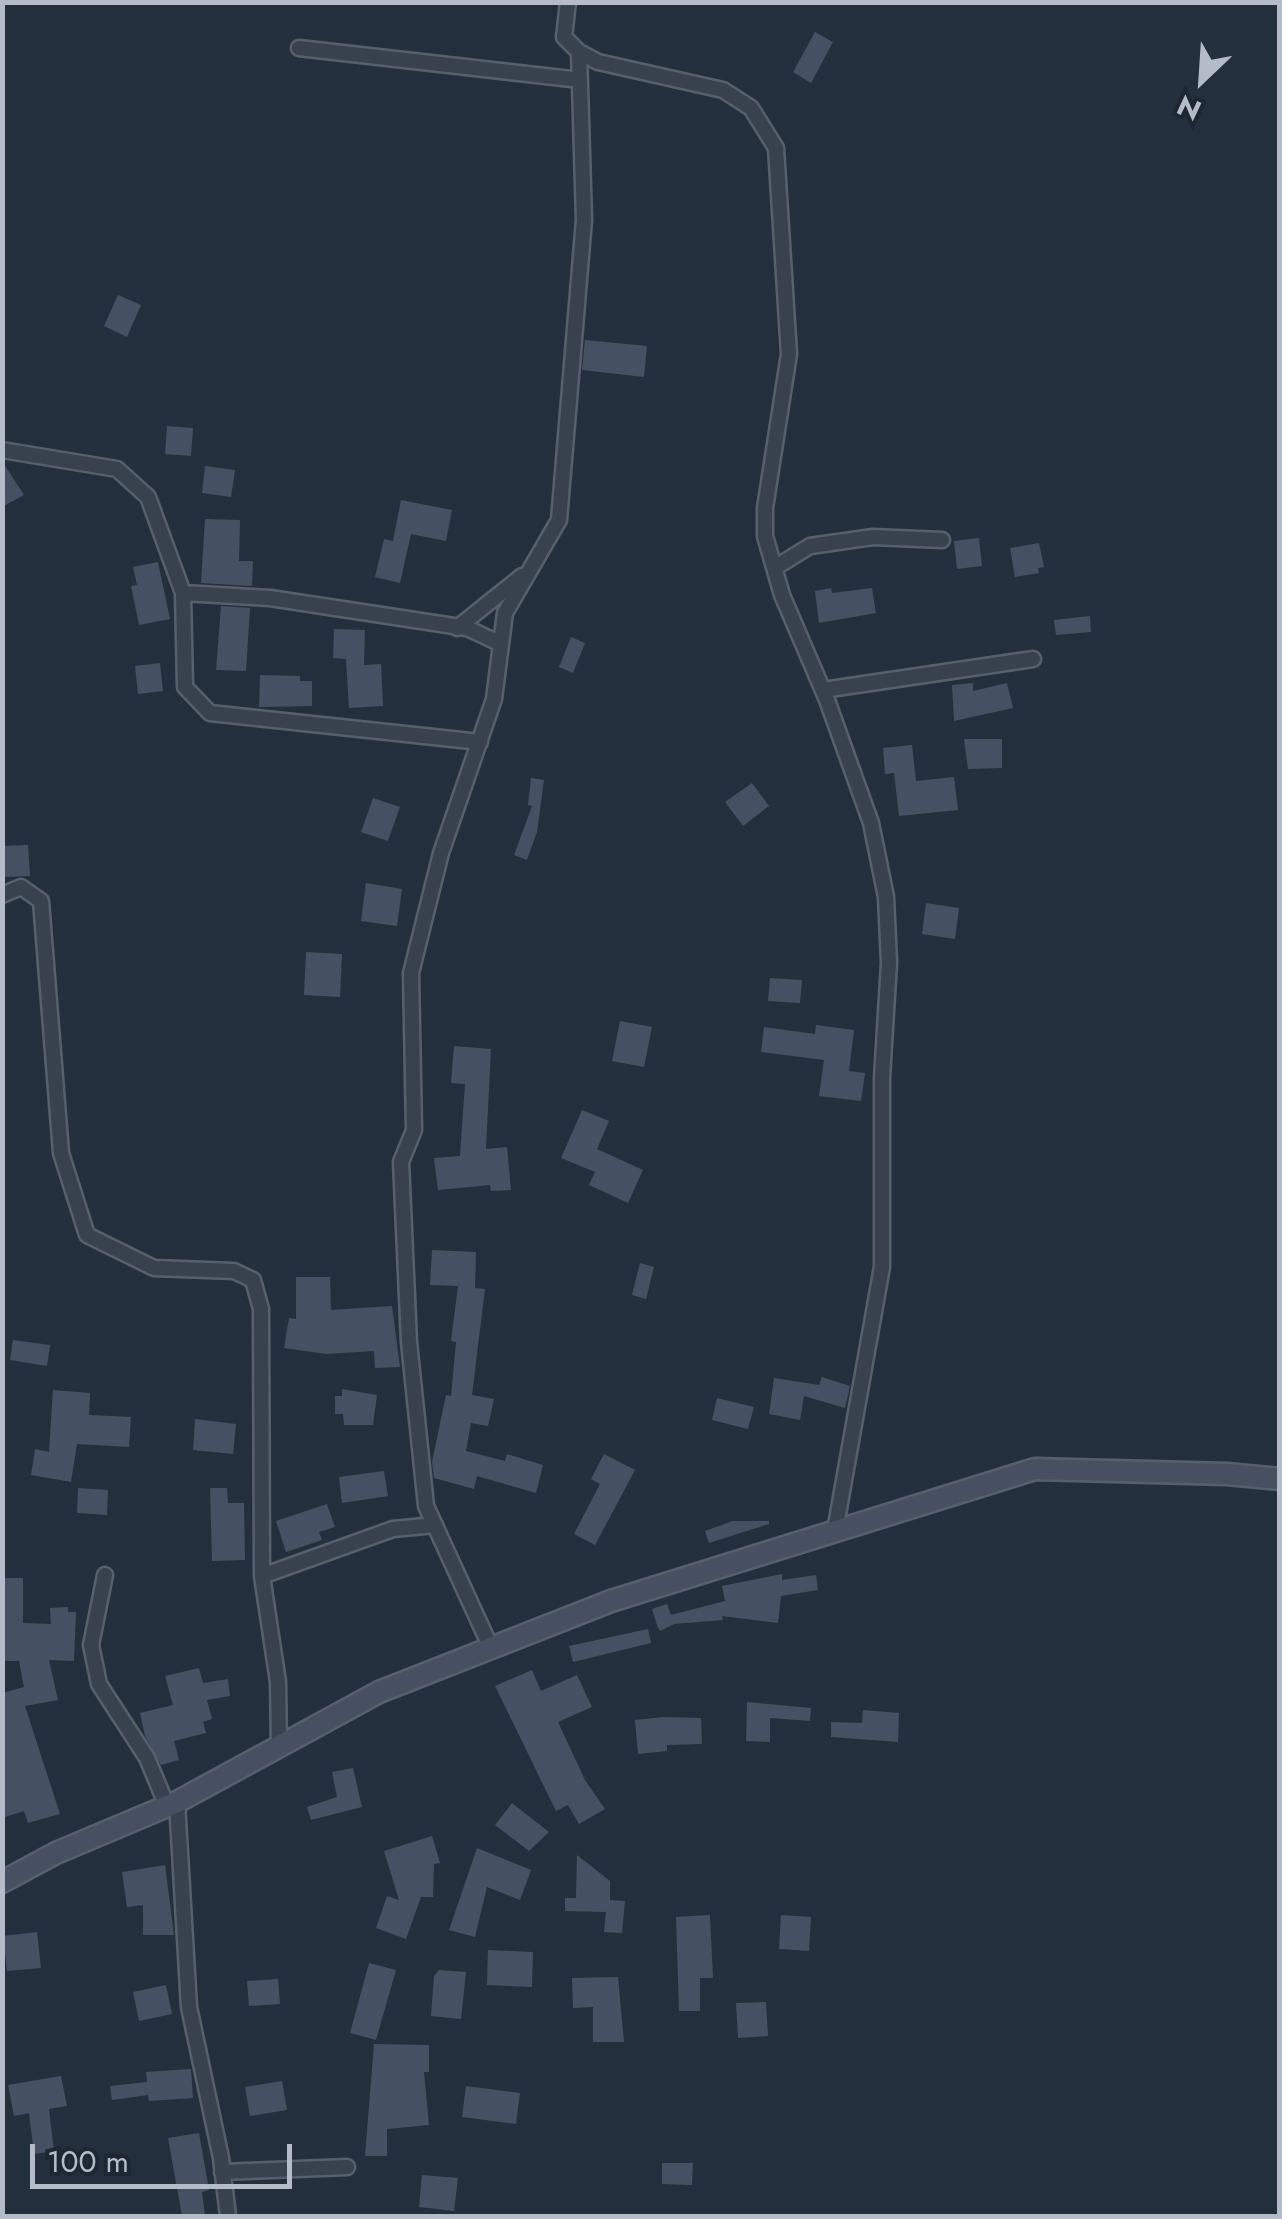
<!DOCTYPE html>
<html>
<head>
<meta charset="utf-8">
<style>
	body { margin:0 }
	#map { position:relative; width:1282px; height:2219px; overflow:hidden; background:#242f3e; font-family:Jost,sans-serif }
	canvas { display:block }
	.frame { position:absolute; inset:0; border:5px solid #b4bcc9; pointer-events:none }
	.north { position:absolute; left:1152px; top:30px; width:100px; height:100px; -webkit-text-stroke:8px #1d2633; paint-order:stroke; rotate:205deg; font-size:28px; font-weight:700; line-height:40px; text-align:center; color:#b4bcc9 }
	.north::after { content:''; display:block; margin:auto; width:35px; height:45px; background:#b4bcc9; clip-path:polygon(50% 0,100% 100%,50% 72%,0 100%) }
	.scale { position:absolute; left:30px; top:2144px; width:262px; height:45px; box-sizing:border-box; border:5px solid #b4bcc9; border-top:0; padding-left:12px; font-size:30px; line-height:35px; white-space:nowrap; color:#b4bcc9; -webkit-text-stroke:8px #1d2633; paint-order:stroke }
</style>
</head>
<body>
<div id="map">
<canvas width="1282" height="2219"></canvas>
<div class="frame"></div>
<div class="north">N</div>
<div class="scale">100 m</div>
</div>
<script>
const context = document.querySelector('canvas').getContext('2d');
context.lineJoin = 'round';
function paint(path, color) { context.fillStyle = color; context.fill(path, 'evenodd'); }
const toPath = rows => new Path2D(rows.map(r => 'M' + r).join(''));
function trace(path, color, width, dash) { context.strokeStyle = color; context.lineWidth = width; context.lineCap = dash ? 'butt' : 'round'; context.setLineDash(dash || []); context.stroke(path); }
paint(toPath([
	[815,32,833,42,811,83,793,72],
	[118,295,141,305,127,337,104,326],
	[585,340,647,346,644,377,582,370],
	[167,426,193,428,191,456,165,454],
	[2,461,24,495,2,507],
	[205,466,235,470,231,497,202,493],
	[401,500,452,510,446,541,411,534,400,583,375,577,384,539,393,541],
	[205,519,240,520,239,561,253,561,252,586,201,583],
	[979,538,982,566,957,569,954,541],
	[1039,543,1044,567,1038,568,1039,573,1015,577,1010,548],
	[158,562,170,619,139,625,131,586,137,585,133,567],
	[831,588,832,593,872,588,876,613,819,623,815,591],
	[221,606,250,608,246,671,216,670],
	[1090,616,1091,632,1056,635,1054,620],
	[334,629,365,630,364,665,381,664,383,706,349,708,346,659,333,658],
	[571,637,585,643,573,673,559,667],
	[160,663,163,691,138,694,135,666],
	[260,675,300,676,300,681,312,681,312,706,259,707],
	[973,683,973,691,1007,683,1013,708,954,721,952,685],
	[964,739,1002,739,1002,768,968,769],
	[912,745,916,781,954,777,958,810,899,816,894,773,885,774,883,748],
	[531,778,544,780,537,832,527,860,514,855,532,806,528,805],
	[752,783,769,806,743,826,725,802],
	[373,798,400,807,388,841,361,832],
	[28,845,30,876,5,877,4,846],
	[366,883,402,889,397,926,361,921],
	[926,903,959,908,955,939,922,934],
	[306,952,342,954,340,997,304,995],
	[770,978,802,980,800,1003,768,1001],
	[620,1021,652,1027,644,1067,612,1061],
	[816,1025,854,1030,849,1071,865,1073,861,1101,819,1096,824,1060,761,1052,764,1027,815,1034],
	[454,1046,491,1049,486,1149,507,1147,511,1190,491,1191,490,1185,438,1190,434,1158,460,1156,465,1084,451,1083],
	[582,1110,609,1121,597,1149,643,1170,628,1203,589,1185,595,1172,561,1158],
	[432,1250,476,1252,475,1288,485,1289,472,1395,494,1399,488,1426,471,1423,466,1451,505,1461,507,1454,543,1465,536,1493,477,1476,474,1489,434,1478,432,1462,446,1395,451,1396,456,1342,451,1341,458,1286,430,1285],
	[640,1263,654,1267,646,1299,632,1295],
	[296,1277,330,1277,331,1310,392,1306,400,1367,375,1368,374,1351,326,1354,284,1348,289,1318,296,1319],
	[13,1340,50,1345,47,1366,10,1360],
	[822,1377,850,1386,845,1408,804,1396,800,1420,769,1414,774,1378,819,1385],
	[342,1389,377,1395,373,1425,344,1425,343,1414,335,1414,335,1396,342,1396],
	[53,1390,90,1393,89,1415,131,1417,129,1447,77,1444,71,1482,31,1475,35,1449,49,1452],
	[717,1398,754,1407,748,1429,712,1420],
	[195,1419,236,1424,233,1454,193,1450],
	[604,1454,635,1470,595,1545,574,1534,600,1484,591,1479],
	[384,1471,388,1496,342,1503,339,1477],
	[78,1488,108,1490,107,1515,77,1513],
	[210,1488,227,1488,228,1503,244,1503,245,1560,212,1561],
	[327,1504,335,1527,319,1532,322,1540,286,1552,276,1521],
	[733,1521,769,1521,769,1524,709,1543,705,1531],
	[782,1574,782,1580,816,1575,818,1590,781,1596,778,1623,722,1616,723,1620,674,1624,660,1631,657,1625,652,1609,667,1604,671,1615,725,1601,722,1586],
	[2,1578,23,1578,23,1623,51,1624,50,1608,68,1607,68,1612,76,1612,74,1661,49,1660,58,1700,25,1706,60,1814,28,1823,24,1811,2,1818,2,1693,24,1687,19,1661,2,1661],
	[648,1629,651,1643,573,1662,569,1646],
	[199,1668,203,1683,228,1679,230,1696,207,1700,212,1719,203,1722,206,1733,174,1741,179,1760,161,1765,145,1736,140,1713,173,1705,165,1676],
	[532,1670,541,1691,577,1675,592,1707,558,1722,585,1780,605,1809,579,1824,568,1805,556,1811,495,1686],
	[747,1702,811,1708,810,1721,770,1718,770,1742,746,1741],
	[863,1710,899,1713,898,1742,831,1737,831,1722,862,1723],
	[663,1717,701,1718,702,1744,667,1745,667,1751,638,1754,635,1720],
	[353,1768,362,1807,311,1820,307,1807,337,1797,332,1772],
	[512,1803,549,1832,529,1851,495,1825],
	[432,1836,440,1863,434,1864,433,1897,421,1897,406,1939,376,1928,387,1896,399,1900,384,1851],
	[477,1848,531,1870,520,1900,487,1887,475,1937,449,1930],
	[577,1855,610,1881,610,1900,625,1901,622,1933,604,1932,606,1912,565,1911,565,1898,576,1898],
	[165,1865,174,1935,143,1935,143,1905,127,1907,122,1872],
	[710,1915,713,1978,700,1978,700,2011,679,2011,676,1917],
	[781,1915,811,1917,809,1951,779,1949],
	[37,1932,41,1968,7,1971,3,1936],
	[488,1950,533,1952,532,1987,487,1985],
	[369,1963,396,1970,376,2040,350,2033],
	[439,1970,466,1972,461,2019,431,2016,434,1976],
	[618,1977,624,2042,593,2042,593,2007,573,2008,572,1978],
	[278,1979,280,2004,249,2006,247,1981],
	[166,1985,172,2014,139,2021,133,1992],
	[766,2002,768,2036,738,2038,736,2003],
	[374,2044,429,2045,429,2072,424,2072,429,2125,387,2129,387,2156,365,2156],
	[191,2069,193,2098,149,2101,148,2095,112,2100,110,2086,147,2082,146,2072],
	[61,2076,67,2106,49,2109,54,2151,34,2154,29,2113,14,2116,8,2085],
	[282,2081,287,2110,250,2116,245,2087],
	[466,2086,520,2093,516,2124,462,2117],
	[199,2133,209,2190,202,2192,205,2216,182,2216,168,2138],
	[662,2163,693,2163,692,2185,662,2184],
	[422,2175,458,2178,454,2211,419,2207]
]), '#455162');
const street = toPath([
	[568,2,564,37,579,52,598,62,723,90,751,108,776,148,789,354,765,508,765,536,782,595,827,700,871,823,886,897,889,963,882,1078,882,1267,835,1531],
	[299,48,580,80],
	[2,450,117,469,148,497,183,593,185,687,210,713,480,742],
	[776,567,810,546,873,537,942,540],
	[183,593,270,598,467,628,501,644],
	[457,628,522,576],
	[823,690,1033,659],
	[2,895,21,887,41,901,61,1153,87,1235,154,1268,234,1271,253,1280,261,1309,262,1576,278,1682,279,1747],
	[105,1575,91,1645,99,1684,147,1758,167,1806],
	[262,1576,393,1529,435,1525],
	[491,1648,426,1506,409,1342,401,1162,414,1130,411,973,441,853,494,699,505,613,559,520,584,220,579,52],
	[177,1802,189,2007,221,2158,228,2216],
	[222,2172,347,2167]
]);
const secondary = toPath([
	[2,1882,56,1853,177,1802,379,1692,611,1601,1035,1469,1227,1474,1280,1479]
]);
trace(street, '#565f6c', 19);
trace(secondary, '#565f6c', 25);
trace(street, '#38414e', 14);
trace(secondary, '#465061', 20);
</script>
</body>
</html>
